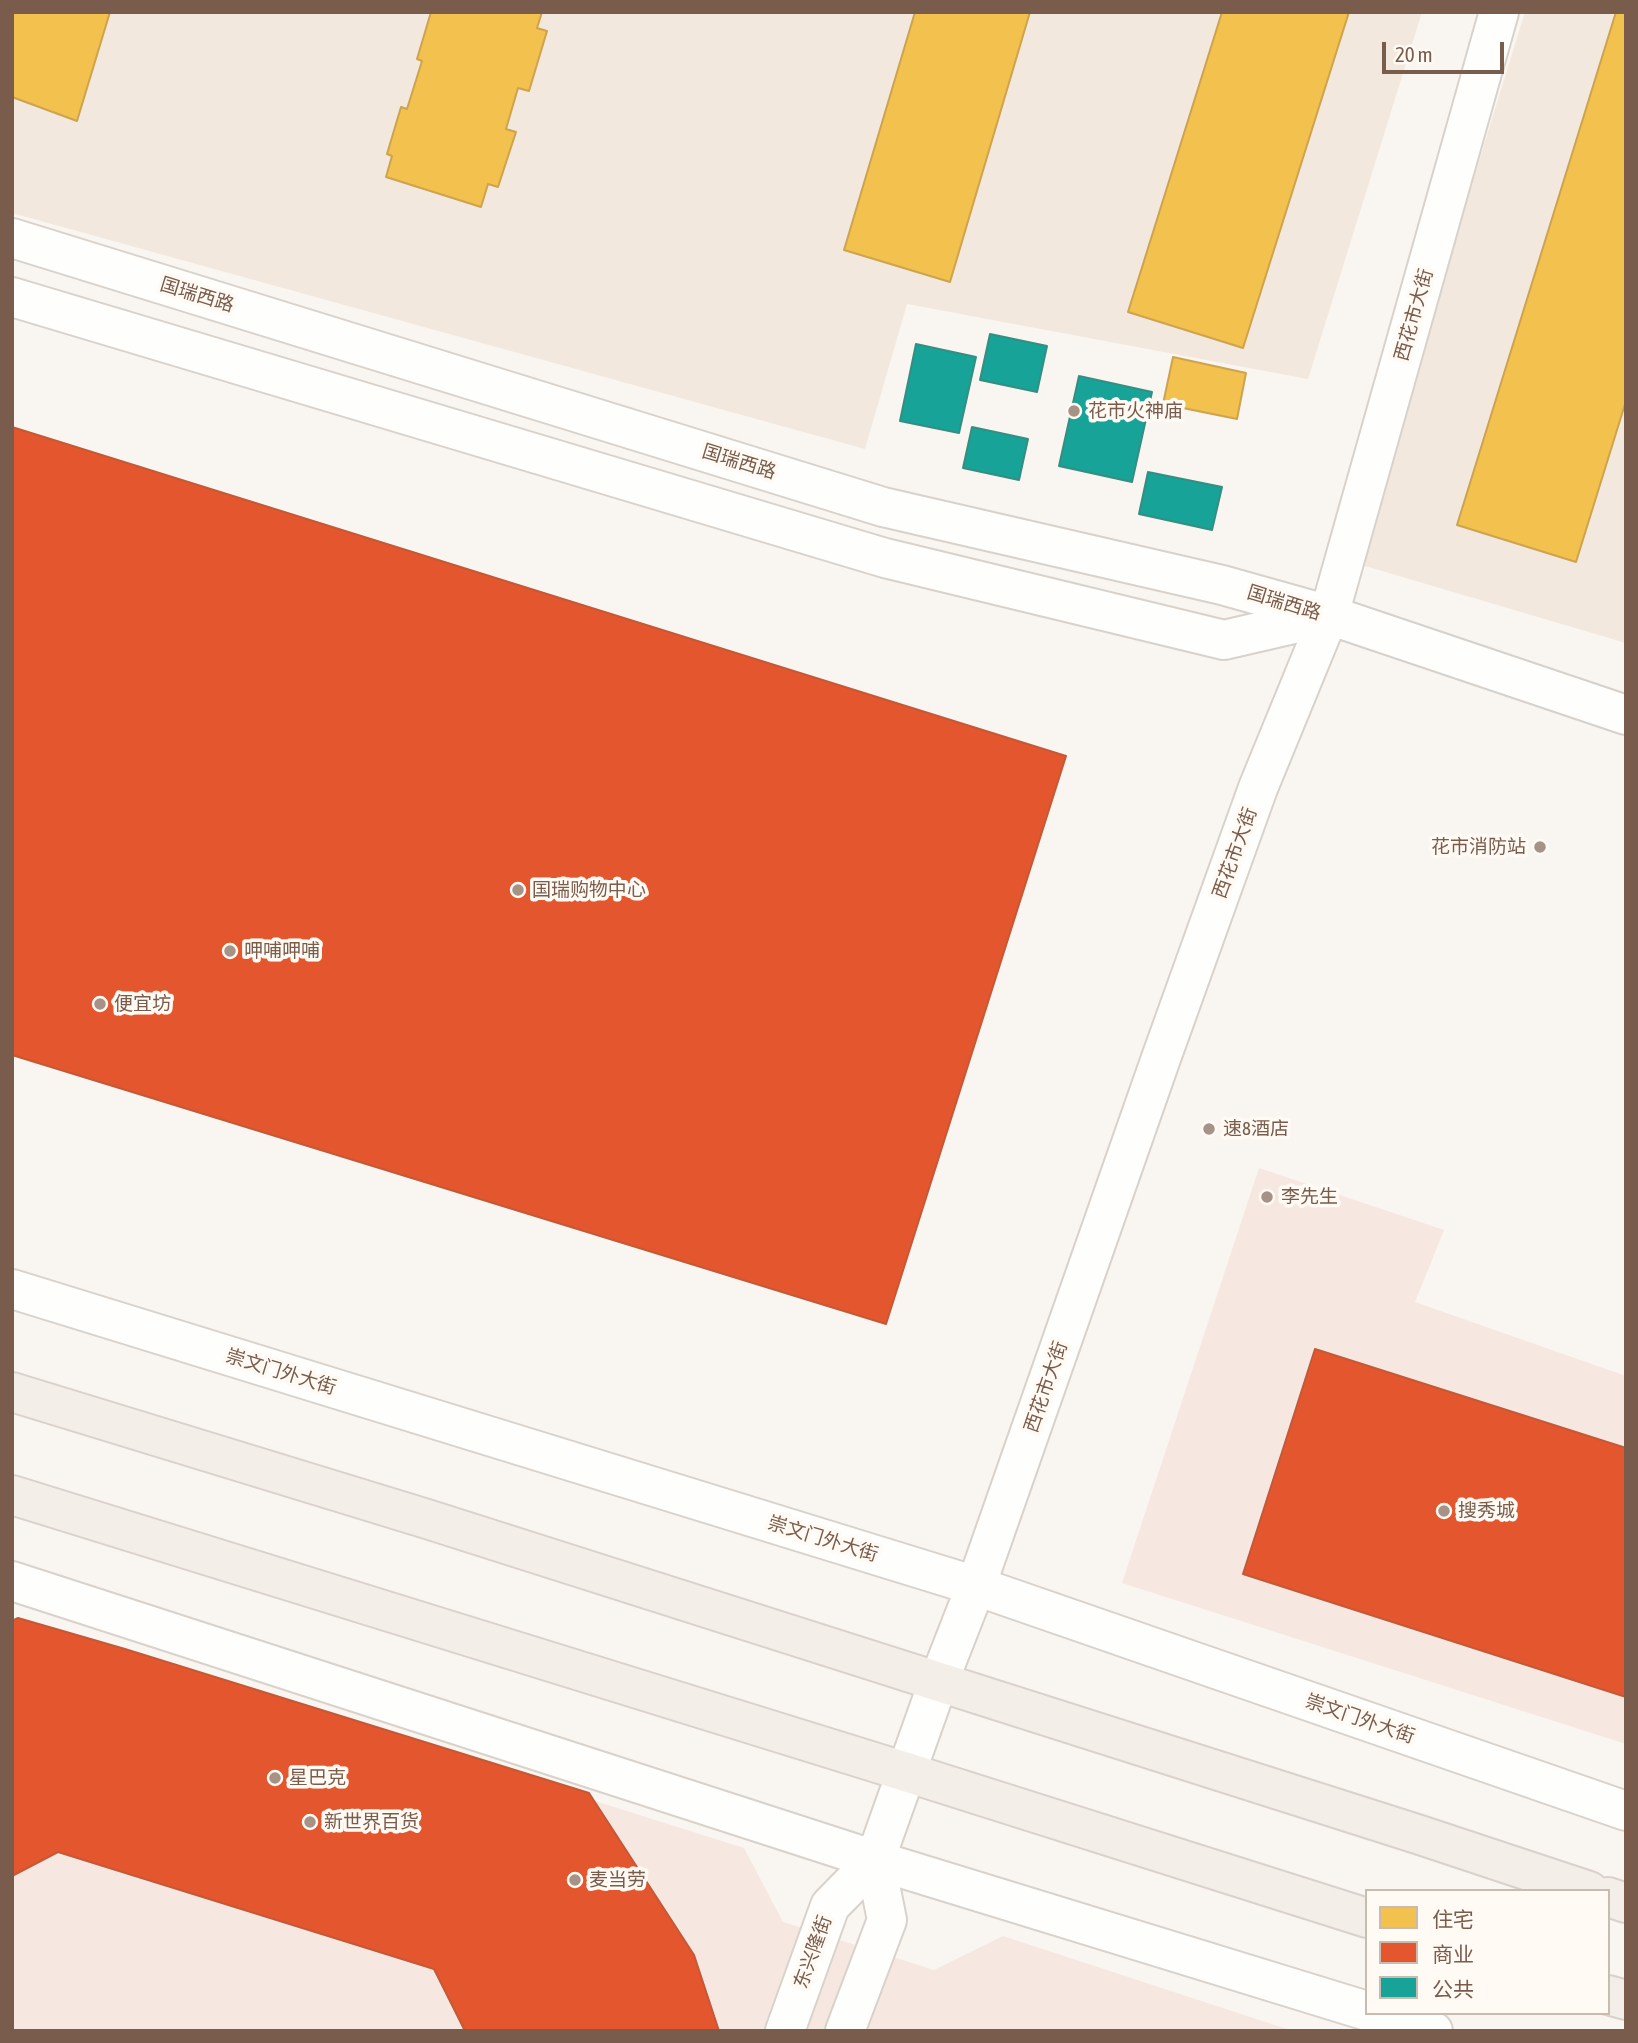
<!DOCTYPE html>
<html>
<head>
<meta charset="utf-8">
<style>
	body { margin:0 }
	#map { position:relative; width:1638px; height:2043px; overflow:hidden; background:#f9f5f0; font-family:"Asap Condensed","Noto Sans SC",sans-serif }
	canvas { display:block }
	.frame { position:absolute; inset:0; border:14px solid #7a5c4d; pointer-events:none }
	.legend { position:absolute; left:1365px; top:1889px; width:245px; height:126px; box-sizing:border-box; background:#fffaf3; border:2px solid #cabbb1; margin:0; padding:9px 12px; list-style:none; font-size:21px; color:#7a5c4d }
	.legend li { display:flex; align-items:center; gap:14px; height:35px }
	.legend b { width:35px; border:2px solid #cabbb1 }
	.scale { position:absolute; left:1382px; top:42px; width:122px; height:32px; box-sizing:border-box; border:4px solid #7a5c4d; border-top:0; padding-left:9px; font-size:21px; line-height:24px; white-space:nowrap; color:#7a5c4d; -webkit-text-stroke:5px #fffaf3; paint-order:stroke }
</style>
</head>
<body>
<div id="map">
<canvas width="1638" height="2043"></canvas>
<div class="frame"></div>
<ul class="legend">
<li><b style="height:19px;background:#f2c14e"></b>住宅</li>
<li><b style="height:19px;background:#e4572e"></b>商业</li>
<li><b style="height:19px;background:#17a398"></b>公共</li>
</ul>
<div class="scale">20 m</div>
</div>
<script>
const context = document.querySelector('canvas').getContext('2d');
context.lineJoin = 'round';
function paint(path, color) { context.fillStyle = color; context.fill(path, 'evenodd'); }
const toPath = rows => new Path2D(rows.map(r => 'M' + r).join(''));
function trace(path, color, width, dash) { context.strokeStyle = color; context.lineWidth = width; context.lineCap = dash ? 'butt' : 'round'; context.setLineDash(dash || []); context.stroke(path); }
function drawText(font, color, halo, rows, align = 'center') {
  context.font = font + ' "Asap Condensed","Noto Sans SC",sans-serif'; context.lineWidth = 7; context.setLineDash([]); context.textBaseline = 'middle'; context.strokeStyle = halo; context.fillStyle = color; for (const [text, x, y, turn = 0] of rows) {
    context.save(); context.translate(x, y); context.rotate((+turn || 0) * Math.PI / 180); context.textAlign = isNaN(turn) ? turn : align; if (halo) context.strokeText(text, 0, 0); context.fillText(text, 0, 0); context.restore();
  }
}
paint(toPath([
	[12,12,1422,12,1308,379,907,304,865,449,12,213],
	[1525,12,1626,12,1626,643,1355,563]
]), '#f2e8de');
paint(toPath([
	[1259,1168,1444,1230,1415,1302,1626,1376,1626,1744,1122,1583],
	[12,1617,744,1848,783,1922,934,1970,1003,1936,1293,2031,12,2031]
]), '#f6e8e1');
const homes = toPath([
	[12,12,110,12,77,121,12,97,12,12],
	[431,12,542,12,537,28,547,31,529,91,518,88,506,129,516,132,498,187,488,184,481,207,386,177,392,156,387,154,401,107,407,109,422,61,417,59,431,12],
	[915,12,1030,12,950,282,844,250,915,12],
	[1222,12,1349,12,1243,348,1128,312,1222,12],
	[1616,12,1626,12,1626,401,1576,562,1457,525,1616,12],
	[1173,357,1246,373,1237,419,1163,404,1173,357]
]);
paint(homes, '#f2c14e');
trace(homes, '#cea34e', 2);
const shops = toPath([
	[12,427,1066,756,886,1324,12,1055,12,427],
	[1315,1349,1626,1448,1626,1697,1243,1574,1315,1349],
	[18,1618,125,1649,589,1793,694,1955,719,2031,465,2031,434,1969,58,1852,12,1876,12,1621,18,1618]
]);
paint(shops, '#e4572e');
trace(shops, '#c45837', 2);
const public = toPath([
	[990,334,1047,346,1037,392,980,380,990,334],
	[916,344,976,357,959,433,900,421,916,344],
	[1079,376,1152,392,1132,482,1059,466,1079,376],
	[972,427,1028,439,1019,480,963,468,972,427],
	[1148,472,1222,487,1212,530,1139,514,1148,472]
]);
paint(public, '#17a398');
trace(public, '#358e82', 2);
const street = toPath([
	[1329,615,1626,715]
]);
const secondary = toPath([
	[12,238,883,507,1222,585,1329,615],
	[12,297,885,558,1224,640,1328,616],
	[12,1289,976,1586,1626,1811],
	[12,1581,875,1860,1367,2011],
	[1376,2013,1433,2031],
	[785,2031,830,1906,875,1860,938,1683,976,1586,1160,1061,1258,788,1329,615,1499,12],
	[845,2031,887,1920,875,1860]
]);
const primary = toPath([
	[12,1392,427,1519,1417,1834,1589,1891],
	[12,1495,906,1772,1367,1918],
	[1608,1897,1626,1903],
	[1608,1995,1626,2000]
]);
trace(street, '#d7d1cb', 42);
trace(secondary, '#d9d2cb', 42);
trace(primary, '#dad1cc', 42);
trace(street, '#fefefd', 38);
trace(secondary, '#fefefd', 38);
trace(primary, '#f3eee8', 38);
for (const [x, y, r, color] of [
	[1074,411,7,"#a69286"],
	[1540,847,7,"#a69286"],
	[518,890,7,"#a69286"],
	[230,951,7,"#a69286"],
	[100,1004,7,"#a69286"],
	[1209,1129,7,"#a69286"],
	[1267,1197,7,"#a69286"],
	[1444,1511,7,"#a69286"],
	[275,1778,7,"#a69286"],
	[310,1822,7,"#a69286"],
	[575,1880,7,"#a69286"]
]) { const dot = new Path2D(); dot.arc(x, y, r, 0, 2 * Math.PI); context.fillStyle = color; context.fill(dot); trace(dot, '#fffaf3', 2.5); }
drawText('19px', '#7a5c4d', '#fffaf3', [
	["国瑞西路",197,295,17],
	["西花市大街",1414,315,-74],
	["国瑞西路",739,462,17],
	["国瑞西路",1284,603,17],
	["西花市大街",1235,853,-70],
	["崇文门外大街",281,1372,17],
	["西花市大街",1046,1387,-71],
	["崇文门外大街",823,1539,17],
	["崇文门外大街",1360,1719,19],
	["东兴隆街",813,1952,-70]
]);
drawText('19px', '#7a5c4d', '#fffaf3', [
	["花市火神庙",1088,411],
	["花市消防站",1526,847,"right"],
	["国瑞购物中心",532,890],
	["呷哺呷哺",244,951],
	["便宜坊",114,1004],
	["速8酒店",1223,1129],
	["李先生",1281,1197],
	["搜秀城",1458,1511],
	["星巴克",289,1778],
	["新世界百货",324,1822],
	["麦当劳",589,1880]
], 'left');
</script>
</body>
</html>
